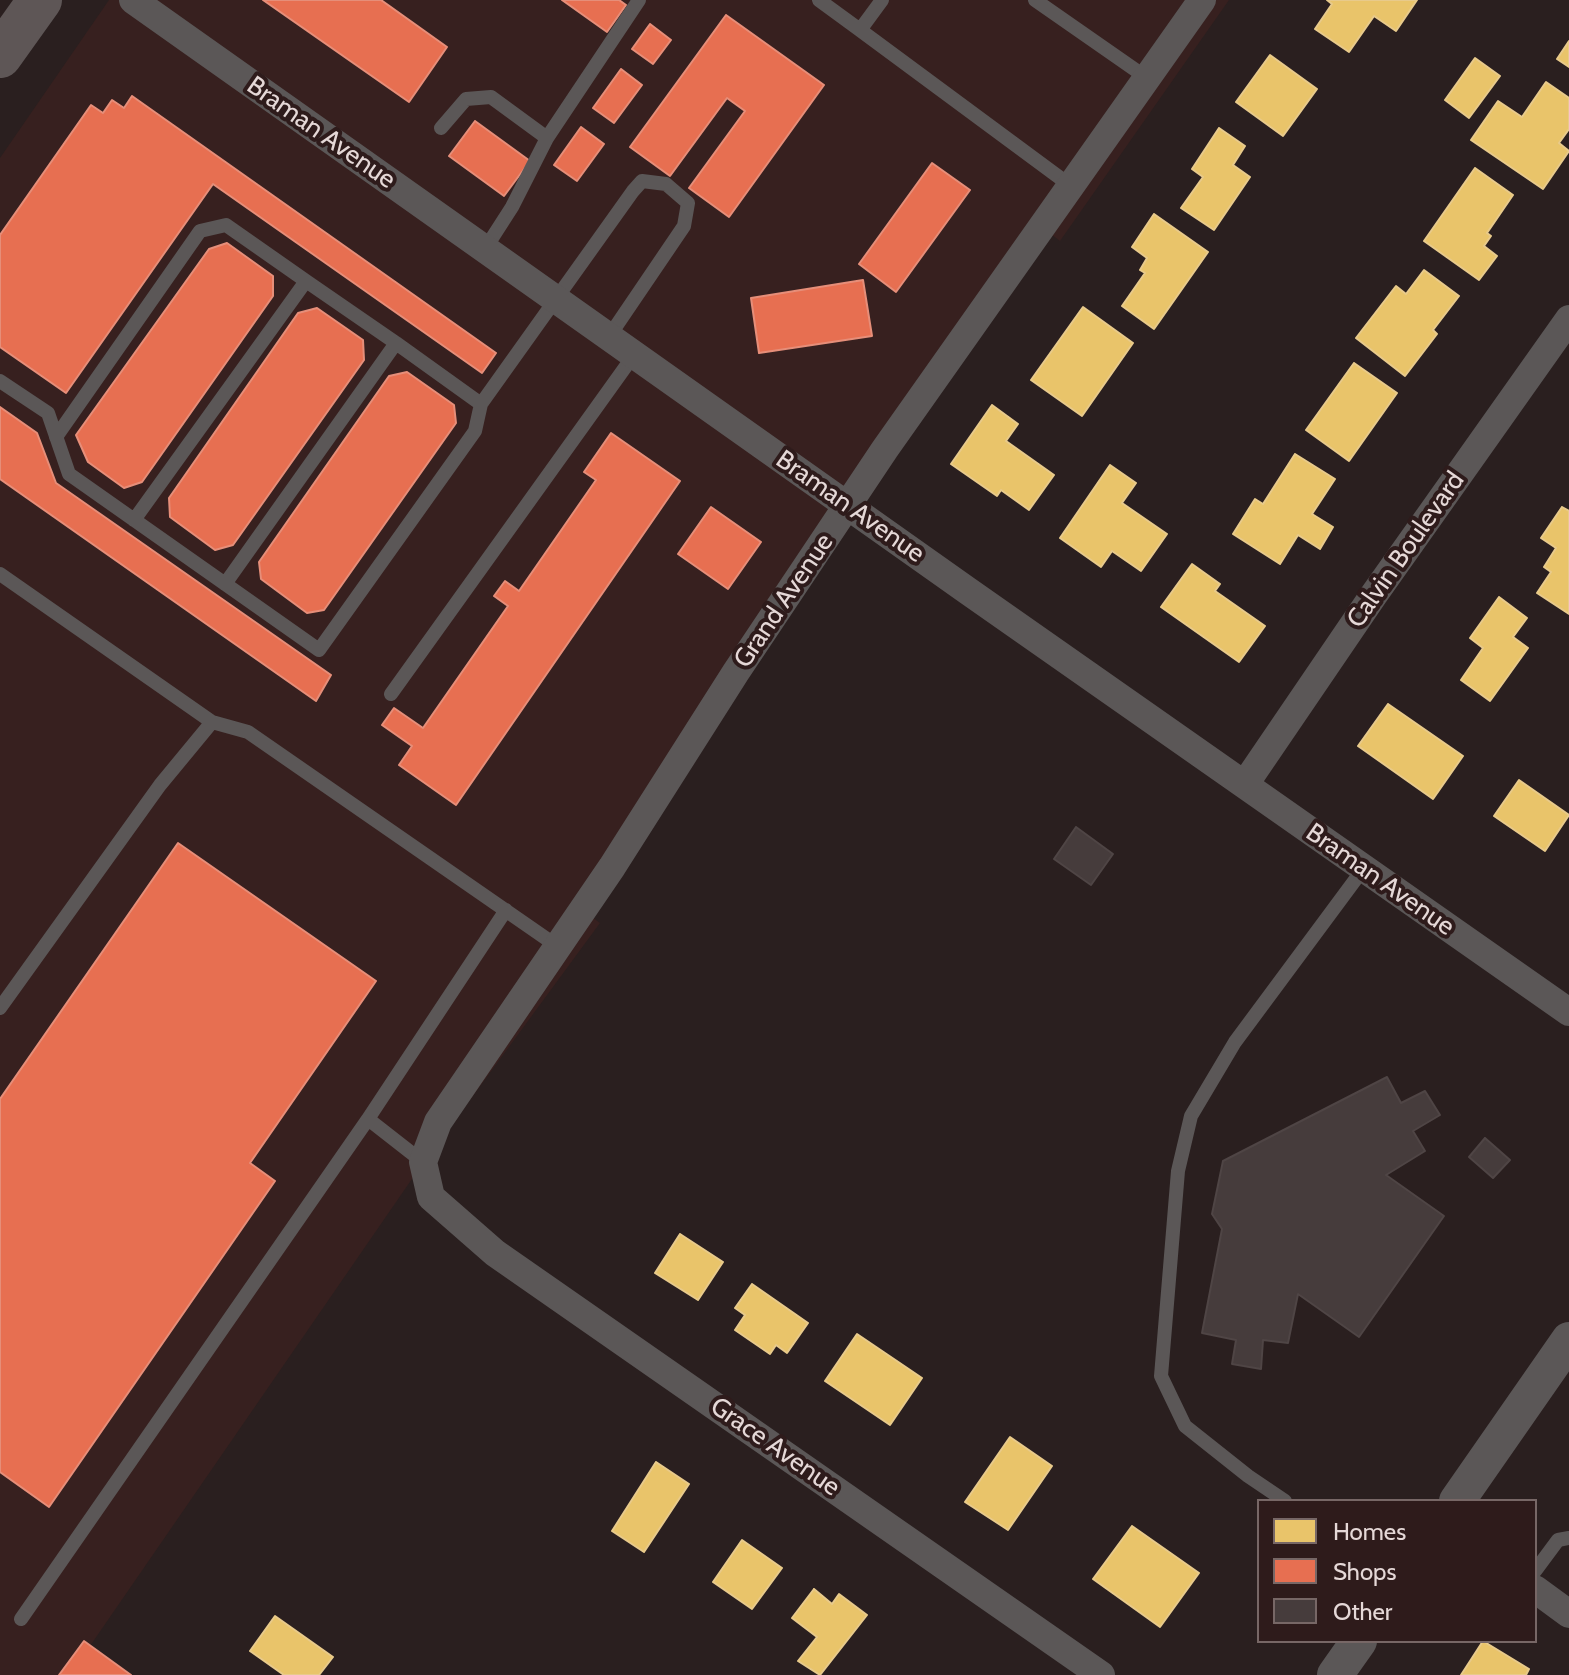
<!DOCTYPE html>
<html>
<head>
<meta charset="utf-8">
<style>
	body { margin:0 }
	#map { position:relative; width:1569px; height:1675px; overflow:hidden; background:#2a1f1f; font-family:Cabin,sans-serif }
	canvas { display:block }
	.legend { position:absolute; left:1257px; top:1499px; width:280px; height:144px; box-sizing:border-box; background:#2e1b1b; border:2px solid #776766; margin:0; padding:10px 14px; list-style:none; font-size:24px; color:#e5d8d7 }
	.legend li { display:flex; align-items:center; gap:16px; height:40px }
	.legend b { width:40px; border:2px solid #776766 }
</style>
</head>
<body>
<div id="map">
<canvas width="1569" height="1675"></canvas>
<ul class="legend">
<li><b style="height:22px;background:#e9c46a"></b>Homes</li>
<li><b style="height:22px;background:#e76f51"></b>Shops</li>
<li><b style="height:22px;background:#463c3c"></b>Other</li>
</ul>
</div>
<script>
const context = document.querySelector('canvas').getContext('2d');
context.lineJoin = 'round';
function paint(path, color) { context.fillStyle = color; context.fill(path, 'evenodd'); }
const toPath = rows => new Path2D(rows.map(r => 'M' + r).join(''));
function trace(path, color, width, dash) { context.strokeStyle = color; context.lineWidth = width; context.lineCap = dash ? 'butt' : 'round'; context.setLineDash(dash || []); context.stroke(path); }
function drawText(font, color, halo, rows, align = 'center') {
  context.font = font + ' Cabin,sans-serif'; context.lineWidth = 8; context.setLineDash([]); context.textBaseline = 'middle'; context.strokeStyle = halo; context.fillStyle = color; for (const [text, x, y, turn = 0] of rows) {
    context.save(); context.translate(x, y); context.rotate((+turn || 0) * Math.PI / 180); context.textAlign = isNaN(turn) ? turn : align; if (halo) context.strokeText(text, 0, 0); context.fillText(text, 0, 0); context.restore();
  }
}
paint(toPath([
	[109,0,1229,0,1060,241,1043,228,577,906,600,923,414,1176,70,1675,0,1675,0,158]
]), '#37201f');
const homes = toPath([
	[1327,0,1417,0,1396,31,1374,16,1349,52,1315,29,1332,4,1327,0],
	[1569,41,1569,67,1557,59,1569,41],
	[1270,55,1317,89,1283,136,1236,102,1270,55],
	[1475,58,1500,76,1469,118,1445,100,1475,58],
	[1546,82,1569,98,1569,129,1559,143,1569,151,1543,189,1471,140,1498,101,1522,117,1546,82],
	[1219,128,1245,146,1233,165,1250,177,1214,230,1181,208,1203,177,1192,169,1219,128],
	[1475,168,1513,195,1487,233,1491,236,1484,246,1497,256,1479,280,1424,241,1475,168],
	[1154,214,1208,252,1154,329,1122,306,1145,273,1140,270,1147,258,1132,247,1154,214],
	[1424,270,1459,296,1433,330,1437,334,1405,376,1356,338,1396,286,1406,294,1424,270],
	[1083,307,1133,343,1082,416,1031,380,1083,307],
	[1354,363,1397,393,1349,461,1306,430,1354,363],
	[992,405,1018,424,1006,441,1054,475,1029,510,1001,490,997,496,951,464,992,405],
	[1295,454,1335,479,1312,514,1333,527,1320,549,1298,535,1280,564,1233,534,1255,499,1263,504,1295,454],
	[1110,465,1136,483,1122,503,1167,534,1141,571,1112,551,1101,567,1060,538,1110,465],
	[1562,507,1569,511,1569,614,1537,593,1551,572,1544,567,1556,548,1541,538,1562,507],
	[1192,564,1220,584,1215,591,1265,626,1239,662,1161,607,1192,564],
	[1499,597,1527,618,1513,637,1528,648,1490,701,1461,680,1483,648,1470,638,1499,597],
	[1388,704,1463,756,1433,799,1358,746,1388,704],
	[1519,780,1569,815,1545,851,1494,816,1519,780],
	[680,1234,723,1262,698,1300,655,1273,680,1234],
	[752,1284,808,1323,787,1353,776,1345,770,1354,735,1330,745,1315,735,1308,752,1284],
	[857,1334,922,1378,890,1425,825,1381,857,1334],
	[1010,1437,1052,1466,1008,1530,965,1502,1010,1437],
	[656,1462,689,1484,644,1552,612,1531,656,1462],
	[1132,1526,1199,1573,1160,1627,1093,1579,1132,1526],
	[742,1540,782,1568,752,1609,713,1582,742,1540],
	[814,1589,832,1604,839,1594,867,1615,820,1675,798,1661,817,1637,792,1618,814,1589],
	[275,1616,333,1657,319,1675,284,1675,250,1651,275,1616],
	[1483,1641,1529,1669,1526,1675,1461,1675,1483,1641]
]);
paint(homes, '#e9c46a');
trace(homes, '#e8ca8b', 2);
const shops = toPath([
	[263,0,381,0,447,47,409,102,263,0],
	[562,0,619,0,626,5,607,32,562,0],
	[726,15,824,85,729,217,689,188,745,111,727,98,670,176,630,147,726,15],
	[650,24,671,40,653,64,632,49,650,24],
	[621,69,642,85,614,123,593,108,621,69],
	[132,96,496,353,482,373,213,184,66,393,0,347,0,235,91,105,103,113,112,100,124,108,132,96],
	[475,121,530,161,504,196,449,156,475,121],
	[581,127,604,144,577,181,554,165,581,127],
	[932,163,970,190,896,292,859,264,932,163],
	[227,243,273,276,273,296,142,482,124,488,88,462,76,435,209,249,227,243],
	[863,280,872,336,759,353,751,298,863,280],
	[317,308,363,340,364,360,233,545,215,550,170,517,169,498,298,313,317,308],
	[407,372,454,405,456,423,324,610,307,613,261,579,259,562,389,376,407,372],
	[0,407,37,433,56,483,331,675,316,701,0,479,0,407],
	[611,433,680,481,456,805,399,765,412,746,382,725,394,708,423,728,508,606,494,596,505,581,519,591,596,480,584,472,611,433],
	[711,507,761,542,728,589,678,554,711,507],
	[178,843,376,981,250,1163,275,1181,49,1507,0,1472,0,1099,178,843],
	[84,1641,131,1675,59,1675,84,1641]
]);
paint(shops, '#e76f51');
trace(shops, '#e68e79', 2);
const building = toPath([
	[1076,827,1113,854,1091,885,1054,859,1076,827],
	[1387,1077,1401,1103,1425,1091,1440,1115,1413,1131,1425,1151,1386,1175,1444,1216,1359,1337,1298,1294,1288,1343,1263,1340,1261,1369,1232,1364,1236,1340,1202,1333,1222,1229,1212,1214,1223,1161,1387,1077],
	[1485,1138,1510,1160,1493,1178,1469,1157,1485,1138]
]);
paint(building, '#463c3c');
trace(building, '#4f4545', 2);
trace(toPath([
	[819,0,860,30],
	[882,0,860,30,1071,186],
	[1035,0,1147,78],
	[441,128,466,99,491,97,547,138],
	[485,249,512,207,547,138,639,0],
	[306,281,396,343],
	[0,381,48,413,69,474,319,650,475,431,481,404,633,191,642,181,666,184,688,203,684,226,608,338],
	[56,437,200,231,226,225,306,281,134,520],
	[0,574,212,722,248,732,557,946],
	[225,584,396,343,481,404],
	[391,694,634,355],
	[0,1008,160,785,212,722],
	[368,1119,506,910],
	[1285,1501,1248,1476,1185,1426,1161,1376,1178,1171,1191,1116,1235,1042,1364,868],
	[1535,1571,1558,1540,1569,1538],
	[21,1619,368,1119,423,1162]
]), '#5b5757', 14);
trace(toPath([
	[133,0,968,591,1569,1012],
	[1245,784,1373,596,1569,319],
	[1535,1589,1569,1614],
	[1101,1675,495,1253,431,1197,423,1162,438,1122,612,867,736,672,885,449,1202,0]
]), '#5b5757', 28);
trace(toPath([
	[1457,1501,1569,1340],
	[1335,1675,1359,1641]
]), '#5b5757', 36);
trace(toPath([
	[0,56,40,0]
]), '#5e5656', 44);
drawText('26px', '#e5d8d7', '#2e1b1b', [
	["Braman Avenue",321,133,35],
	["Braman Avenue",850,507,35],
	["Calvin Boulevard",1406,550,-55],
	["Grand Avenue",784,601,-56],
	["Braman Avenue",1380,880,35],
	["Grace Avenue",775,1447,35]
]);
</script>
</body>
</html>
